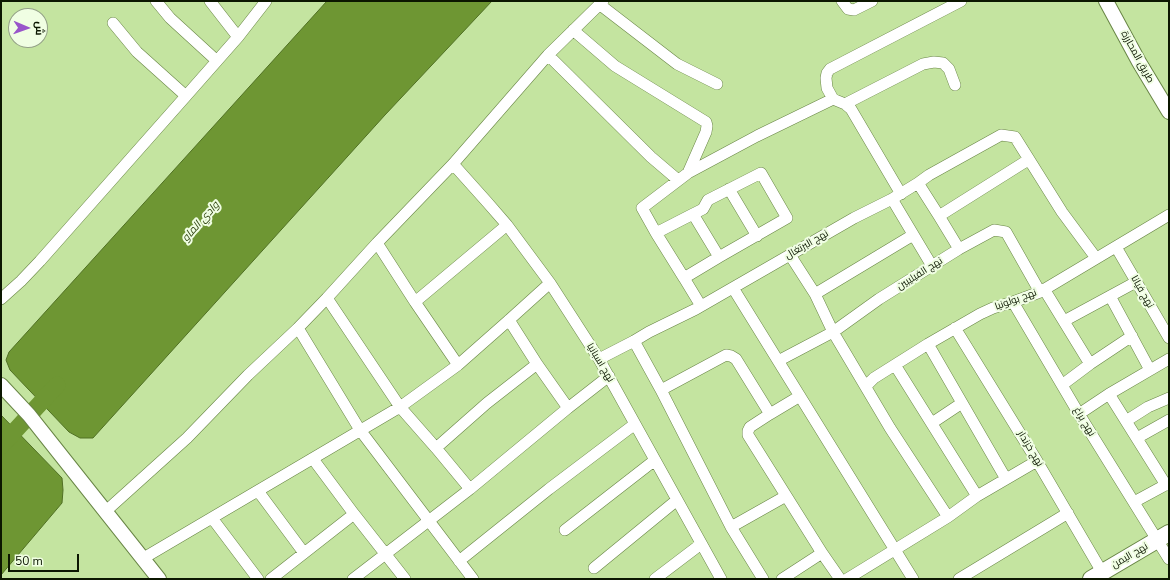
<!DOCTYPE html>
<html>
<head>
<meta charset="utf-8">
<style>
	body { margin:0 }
	#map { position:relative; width:1170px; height:580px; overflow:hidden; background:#c4e4a0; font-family:"Nunito Sans",Cairo,sans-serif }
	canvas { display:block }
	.frame { position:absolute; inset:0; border:2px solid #0b1600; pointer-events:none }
	.north { position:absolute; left:8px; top:8px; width:40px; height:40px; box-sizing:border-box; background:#f0fee3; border:1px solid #94a188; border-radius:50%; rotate:92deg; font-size:11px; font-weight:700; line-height:16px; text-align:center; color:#0b1600 }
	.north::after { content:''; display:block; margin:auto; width:14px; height:18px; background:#9955ca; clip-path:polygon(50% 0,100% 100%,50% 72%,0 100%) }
	.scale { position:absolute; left:8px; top:554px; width:71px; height:18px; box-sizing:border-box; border:2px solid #0b1600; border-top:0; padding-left:5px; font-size:12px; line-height:14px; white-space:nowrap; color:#0b1600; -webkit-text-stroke:3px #f0fee3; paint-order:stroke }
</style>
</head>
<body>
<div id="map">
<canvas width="1170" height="580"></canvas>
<div class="frame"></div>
<div class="north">ش</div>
<div class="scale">50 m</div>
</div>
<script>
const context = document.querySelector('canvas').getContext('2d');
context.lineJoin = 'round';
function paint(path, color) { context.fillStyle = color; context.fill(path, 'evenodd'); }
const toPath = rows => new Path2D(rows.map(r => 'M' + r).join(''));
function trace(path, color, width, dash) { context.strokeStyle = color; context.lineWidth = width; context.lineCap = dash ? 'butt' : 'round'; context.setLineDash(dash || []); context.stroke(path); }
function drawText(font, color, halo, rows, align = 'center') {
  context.font = font + ' "Nunito Sans",Cairo,sans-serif'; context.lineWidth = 4; context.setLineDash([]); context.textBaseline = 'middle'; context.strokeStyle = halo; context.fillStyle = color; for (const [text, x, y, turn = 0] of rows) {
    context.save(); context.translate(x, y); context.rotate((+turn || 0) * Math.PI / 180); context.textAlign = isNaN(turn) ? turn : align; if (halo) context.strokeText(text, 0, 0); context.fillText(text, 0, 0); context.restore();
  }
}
const water = toPath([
	[327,1,492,1,385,115,93,438,80,438,69,432,10,370,6,360,9,352,327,1],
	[1,415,62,478,63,490,62,503,1,575,1,415]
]);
paint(water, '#6e9633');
trace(water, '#507024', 1);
trace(toPath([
	[1,446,57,385]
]), '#6e9633', 17);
const minor = toPath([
	[156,1,170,18,217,61],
	[210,1,238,37],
	[842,1,848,9,854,10,872,1],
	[599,4,677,64,717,84],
	[113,23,137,52,186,96],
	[573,30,615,66,706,122,707,126,706,132,688,173],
	[548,55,651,157,678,180],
	[833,99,827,88,826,78,827,73,830,69,961,1],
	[845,104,923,64,934,62,943,63,949,69,955,85],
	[453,164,487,202,507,225,550,283,599,359,721,579],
	[918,183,939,216,959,249],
	[729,189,757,236],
	[892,199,932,266],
	[693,214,703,209,708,200,761,173,787,218,719,257],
	[939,216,1028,160],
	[656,233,684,278,719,257,693,214,656,233,642,208,688,173,757,136,833,99,845,104,851,109,901,194],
	[377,243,415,302,458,365],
	[1116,247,1169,338],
	[790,255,815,294,833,332,890,428,948,517],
	[684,278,701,306],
	[733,288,913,579],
	[1044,289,1090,364,1062,385],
	[815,294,913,235],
	[1110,296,1150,370],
	[327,298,400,407,436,448,470,489],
	[1,299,21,281,40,261,186,96,238,37,266,1],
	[415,302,507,225],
	[1013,302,1079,414,1169,559],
	[509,320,537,364,568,408],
	[1064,321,1136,282],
	[298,328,360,430,473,579],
	[955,328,1037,461,1102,572],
	[634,341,661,390,726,355,731,356,736,359,770,414,800,396],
	[928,344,1006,479],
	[599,359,634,341,649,332,696,309,854,218,892,199,918,183,929,175,1001,135,1015,137,1062,212,1096,258],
	[778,361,833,332,879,299,959,249,994,230,1006,232,1040,292],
	[1090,364,1132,336],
	[895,365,977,496],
	[866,387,869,383,874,378,928,344,980,314,993,308,1013,302,1040,292,1169,215],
	[661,390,731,527,763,579],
	[1109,394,1166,485],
	[770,414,750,427,748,431,748,435,822,553,840,579],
	[1079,414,1109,394,1169,359],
	[1126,421,1148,407,1169,398],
	[932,423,962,403],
	[1137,438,1169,420],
	[436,448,487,403,537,364],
	[313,459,354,514,405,579],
	[258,491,304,553],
	[1134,502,1169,483],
	[106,511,187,438,248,375,298,328,327,298,377,243,453,164,548,55,603,1],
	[212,518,258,579],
	[731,527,786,496],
	[565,530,655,460],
	[142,559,400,407,458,365,509,320,550,283],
	[459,561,549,489,635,424],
	[594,568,677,500],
	[271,579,354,514],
	[353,579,470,489,568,408,609,376],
	[655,579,701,544],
	[782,579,822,553],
	[847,579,948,517,977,496,1037,461],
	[959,579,1068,513]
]);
const tertiary = toPath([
	[1106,1,1139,62,1169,112],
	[1,385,29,415,159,579]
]);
const secondary = toPath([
	[1091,579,1169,533]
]);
trace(minor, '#688545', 12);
trace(tertiary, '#688545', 16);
trace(secondary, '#688545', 18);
trace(minor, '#fff', 11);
trace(tertiary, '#fff', 14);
trace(secondary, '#fff', 16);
drawText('10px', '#0b1600', '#f0fee3', [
	["طريق المحارزة",1137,57,61],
	["نهج البرتغال",807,245,-30],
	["نهج الفيليبين",920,274,-32],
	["نهج فيانا",1142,292,60],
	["نهج بولونيا",1016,300,-20],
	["نهج اسبانيا",600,363,59],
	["نهج براغ",1084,422,59],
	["نهج خزندار",1030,449,59],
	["نهج اليمن",1130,556,-30]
]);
drawText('italic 11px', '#354917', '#f0fee3', [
	["وادي الماو",201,222,-48]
]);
</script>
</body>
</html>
